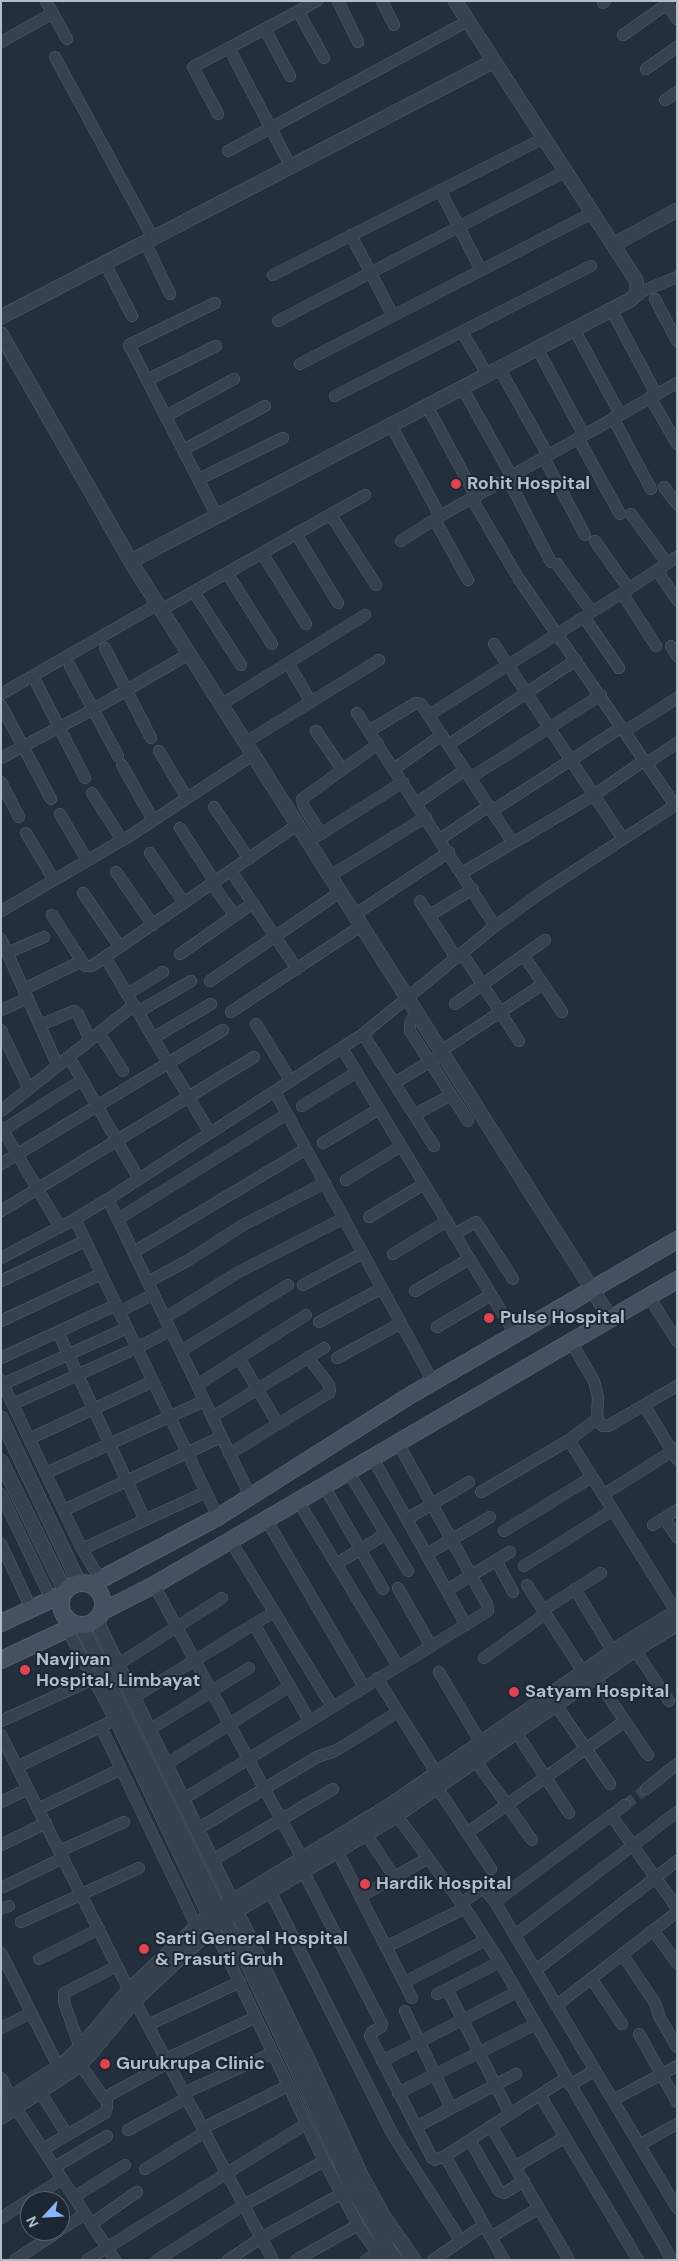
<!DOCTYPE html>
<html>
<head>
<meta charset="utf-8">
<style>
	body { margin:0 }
	#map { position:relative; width:678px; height:2261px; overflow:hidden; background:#242f3e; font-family:"DM Sans",sans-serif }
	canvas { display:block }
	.frame { position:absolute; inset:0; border:2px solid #b4bcc9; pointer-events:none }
	.north { position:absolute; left:20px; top:2191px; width:50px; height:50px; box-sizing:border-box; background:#1d2633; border:1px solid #59626f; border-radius:50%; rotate:245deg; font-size:14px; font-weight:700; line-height:20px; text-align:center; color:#b4bcc9 }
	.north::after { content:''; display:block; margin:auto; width:18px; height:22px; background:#8ab4f8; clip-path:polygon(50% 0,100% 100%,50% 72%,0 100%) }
</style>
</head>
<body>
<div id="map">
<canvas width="678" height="2261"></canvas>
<div class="frame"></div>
<div class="north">N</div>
</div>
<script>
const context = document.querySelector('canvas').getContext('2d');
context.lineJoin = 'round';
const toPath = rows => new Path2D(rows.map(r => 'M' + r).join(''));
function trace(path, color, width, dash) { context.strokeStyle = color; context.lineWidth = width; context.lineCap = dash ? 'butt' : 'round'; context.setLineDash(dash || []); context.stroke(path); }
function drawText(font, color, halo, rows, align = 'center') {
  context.font = font + ' "DM Sans",sans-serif'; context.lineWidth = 4; context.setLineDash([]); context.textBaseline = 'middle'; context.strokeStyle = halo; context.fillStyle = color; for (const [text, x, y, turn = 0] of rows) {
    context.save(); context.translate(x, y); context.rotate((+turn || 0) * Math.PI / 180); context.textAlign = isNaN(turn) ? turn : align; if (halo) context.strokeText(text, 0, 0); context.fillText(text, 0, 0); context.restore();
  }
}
trace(toPath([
	[625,1805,646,1789]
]), '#3a4453', 11, [11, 5.5]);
const minor = toPath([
	[46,1,67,39],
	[338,1,358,42],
	[382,1,394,25],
	[665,1,677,19],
	[603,3,605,1],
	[298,11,324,58],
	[265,29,290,76],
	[623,35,667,4],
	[1,42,53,13],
	[229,48,291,167],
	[55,57,153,238],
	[646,69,677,47],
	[665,100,677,92],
	[218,114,193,67,317,1],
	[228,151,468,21],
	[440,190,481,270],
	[351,235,393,316],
	[145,242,170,294],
	[105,263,132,316],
	[273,275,544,138],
	[638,293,677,277],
	[655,299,677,341],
	[215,303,129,345,217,516],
	[611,309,656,394],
	[278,321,566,171],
	[574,329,620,414],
	[462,332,487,374],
	[537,348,584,435],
	[300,364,592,213],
	[499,368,548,455],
	[147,380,216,346],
	[462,387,512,477],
	[335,396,591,266],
	[650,397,677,444],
	[427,406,476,497],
	[166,416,234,379],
	[613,418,651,489],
	[391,425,440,516],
	[578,438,620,514],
	[183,450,265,406],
	[544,458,585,535],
	[199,479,283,438],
	[508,479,551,562],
	[664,487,677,504],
	[472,499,516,574],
	[631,514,667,563],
	[331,515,376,585],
	[435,520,468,580],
	[296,534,338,603],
	[401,541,440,516,677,383],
	[595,541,629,589],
	[262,553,306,624],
	[557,564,592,612],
	[657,570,677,600],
	[227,573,272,644],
	[519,579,675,805],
	[194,592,241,665],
	[622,593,656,646],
	[161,610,365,495],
	[584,617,619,668],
	[494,644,623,839],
	[671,646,677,656],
	[105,648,151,738],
	[288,663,311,702],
	[70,666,118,756],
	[37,684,85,778],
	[1,694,158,604],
	[222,704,365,615],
	[1,705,51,799],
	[357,713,495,926],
	[429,715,622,593,677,557],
	[316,731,342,769],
	[369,731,416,703,421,704,513,843],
	[625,731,677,698],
	[246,742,379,660],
	[448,745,576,660],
	[159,751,187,798],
	[1,758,94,709,189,654],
	[647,763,677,743],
	[122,765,153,820],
	[394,769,442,735],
	[470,778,601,695],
	[1,782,19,817],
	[92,793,122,840],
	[417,803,465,770],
	[214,807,249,859],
	[492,811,622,727],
	[60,814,87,860],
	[180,828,215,882],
	[26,833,54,880],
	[321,834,304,807,302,799,378,744],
	[440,839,489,806],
	[308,842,403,782],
	[150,853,184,903],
	[231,871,297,969],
	[116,872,153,925],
	[462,873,594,795,645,760],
	[330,876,426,817],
	[212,884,235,916],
	[83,893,120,947],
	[420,901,456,958],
	[1,911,131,835,253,755],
	[52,915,85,966,92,966,297,825],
	[354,915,449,852],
	[430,915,473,889],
	[1,939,58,1066],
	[7,953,44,937],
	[462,953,519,1041],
	[180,954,253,903],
	[524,956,562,1012],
	[105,957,210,1133],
	[210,981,340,892],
	[24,989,82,961],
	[127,994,163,972],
	[455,1004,545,940],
	[1,1010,28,998],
	[138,1012,191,981],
	[231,1012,361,926],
	[416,1012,410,1023,410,1031,468,1121],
	[256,1024,291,1081],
	[40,1025,74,1011,78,1014,90,1040],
	[1,1030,29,1089],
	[99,1033,123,1071],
	[363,1034,434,1146],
	[153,1038,211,1004],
	[342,1048,515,1334],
	[441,1051,543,984],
	[69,1057,139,1179],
	[394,1083,435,1059],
	[275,1092,433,1382],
	[302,1106,357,1072],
	[1,1111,134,1005],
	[414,1115,451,1095],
	[1,1127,60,1227],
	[3,1130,82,1080],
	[323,1143,379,1109],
	[1,1164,223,1030],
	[346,1180,401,1146],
	[108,1199,250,1496],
	[1,1211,254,1057],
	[369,1217,424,1184],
	[75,1219,218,1517],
	[118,1219,287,1114],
	[454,1234,476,1222,513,1279],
	[134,1252,306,1149],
	[393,1254,447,1221],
	[1,1258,75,1219,108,1199,363,1034,495,926,545,890,677,804],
	[1,1281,85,1241],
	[148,1282,187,1261,243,1225,325,1183],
	[303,1285,363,1253],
	[415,1291,469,1259],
	[649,1297,677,1341],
	[119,1312,154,1294],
	[165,1318,237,1273,344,1218],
	[1,1321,101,1274],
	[319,1322,382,1288],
	[437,1327,491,1295],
	[58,1332,145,1520],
	[137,1348,171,1330],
	[181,1351,288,1285],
	[1,1358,116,1305],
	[239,1358,278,1424],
	[337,1358,401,1323],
	[1,1380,82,1549,100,1579],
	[3,1384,127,1328],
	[197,1385,306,1315],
	[13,1404,128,1352],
	[644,1405,677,1459],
	[212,1417,324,1348],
	[597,1419,603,1426,608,1426,677,1386],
	[29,1439,145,1385],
	[569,1440,676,1611],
	[229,1454,329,1393,330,1390,329,1385,308,1357],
	[372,1457,466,1625],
	[348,1471,408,1571],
	[46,1473,204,1401],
	[324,1486,383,1589],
	[481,1492,569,1440,597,1419,598,1397,594,1381,571,1342],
	[1,1494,51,1599],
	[603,1495,677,1448],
	[298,1501,398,1666],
	[64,1510,221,1437],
	[664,1518,677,1537],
	[266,1519,364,1687],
	[407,1519,469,1482],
	[653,1525,677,1510],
	[504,1531,592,1477],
	[230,1540,332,1706],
	[1,1544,31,1608],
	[82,1549,206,1492],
	[427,1554,490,1517],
	[496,1560,513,1592],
	[336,1564,386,1534],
	[524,1566,613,1510],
	[154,1585,302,1858],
	[527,1585,583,1672],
	[398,1588,431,1646],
	[575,1589,613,1652],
	[447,1590,510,1552],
	[543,1610,601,1573],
	[254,1624,309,1720],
	[67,1629,115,1720,324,2161,358,2225,382,2260],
	[635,1650,669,1701],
	[484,1658,545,1614],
	[117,1665,222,1598],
	[591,1671,648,1755],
	[439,1672,481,1743],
	[377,1678,437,1774],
	[133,1698,274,1612],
	[552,1699,610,1784],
	[1,1721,100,1676],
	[101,1727,196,1925],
	[149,1730,249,1668],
	[516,1732,569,1813],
	[1,1735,129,1990,273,2260],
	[475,1760,532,1840],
	[165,1765,290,1686],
	[17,1767,108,1723],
	[433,1781,491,1869],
	[646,1789,677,1764],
	[182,1800,488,1611,487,1604,398,1443],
	[1,1802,28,1789],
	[38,1809,121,1769],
	[392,1809,465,1908,500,1962,672,2260],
	[611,1815,677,1908],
	[196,1830,317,1757,335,1751,398,1712],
	[467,1833,625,1721],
	[366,1834,395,1878],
	[1,1845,46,1823],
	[60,1851,124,1822],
	[337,1851,412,1998],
	[211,1861,333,1789],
	[303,1871,382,2024,381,2027,372,2032,370,2036,432,2158,435,2160,445,2156,566,2078],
	[3,1887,63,1858],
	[270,1891,393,2135,461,2241],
	[360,1897,428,1858],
	[495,1902,625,1805],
	[462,1903,480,1890,485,1890,495,1902,677,2208],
	[1,1909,9,1906],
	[21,1922,139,1868],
	[653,1930,677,1963],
	[515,1935,677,1812],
	[386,1947,465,1908],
	[1,1953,59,2068],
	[622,1954,655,2003,660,2018,677,2047],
	[39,1959,99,1929],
	[536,1970,677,1861],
	[591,1978,622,2024],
	[405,1982,486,1940],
	[447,1989,510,2114],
	[437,1994,500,1962],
	[557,2005,677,1912],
	[405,2011,451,2108],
	[148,2025,240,1982],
	[1,2028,31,2013],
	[639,2034,677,2102],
	[82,2053,64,2002,64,1993,117,1966],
	[166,2059,256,2017],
	[382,2061,517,1992],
	[80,2064,104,2098,168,2063],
	[1,2078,16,2108,115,2260],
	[570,2085,595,2070],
	[41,2093,67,2135],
	[184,2093,272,2053],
	[398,2093,536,2024],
	[540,2095,638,2260],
	[613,2100,677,2066],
	[491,2126,569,2260],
	[416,2127,516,2074],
	[203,2128,288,2086],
	[128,2130,187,2098],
	[470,2140,499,2191,504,2193,524,2181],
	[639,2145,677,2124],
	[43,2149,105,2113,107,2108,107,2097],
	[445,2156,504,2260],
	[55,2167,107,2136],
	[515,2167,565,2137],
	[145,2169,205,2132],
	[74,2197,125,2165],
	[1,2218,62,2179],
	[91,2224,137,2192],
	[60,2230,85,2214],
	[491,2237,539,2208],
	[15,2260,59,2231],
	[87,2260,306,2124],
	[157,2260,244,2205,324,2161],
	[228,2260,261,2238,341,2194],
	[296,2260,358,2225],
	[366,2260,377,2253],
	[433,2260,484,2225]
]);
const tertiary = toPath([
	[613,245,677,210],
	[1,317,494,61],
	[1,334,134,567,611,1319],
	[131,561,630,300,638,293,636,280,455,1],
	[1,1418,79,1583],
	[1,1461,65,1591],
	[96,1620,310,2064,361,2175,384,2217,414,2260],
	[81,1625,218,1909,248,1964,352,2188,395,2260],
	[1,2104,63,2064,80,2048,129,1990,208,1916,389,1806,624,1644,677,1611],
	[1,2117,74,2069,90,2054,135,2000,213,1927,236,1911,391,1819,630,1653,677,1624]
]);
const secondary = toPath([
	'61 1604a21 21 0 1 1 42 0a21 21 0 1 1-42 0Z',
	[90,1585,218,1517,409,1396,677,1240],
	[101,1612,154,1585,677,1280],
	[1,1623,63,1594],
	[1,1660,76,1625]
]);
trace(minor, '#565f6c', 12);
trace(tertiary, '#565f6c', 15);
trace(secondary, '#565f6c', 18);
trace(minor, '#38414e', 11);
trace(tertiary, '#38414e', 14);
trace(secondary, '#465061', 16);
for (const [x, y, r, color] of [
	[456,484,6,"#e0444e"],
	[489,1318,6,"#e0444e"],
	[25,1670,6,"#e0444e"],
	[514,1692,6,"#e0444e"],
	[365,1884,6,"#e0444e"],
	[144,1949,6,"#e0444e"],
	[105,2064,6,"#e0444e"]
]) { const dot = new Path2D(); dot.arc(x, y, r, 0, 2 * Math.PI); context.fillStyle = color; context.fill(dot); trace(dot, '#1d2633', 2); }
drawText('bold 18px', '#b4bcc9', '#1d2633', [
	["Rohit Hospital",467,484],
	["Pulse Hospital",500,1318],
	["Navjivan",36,1660],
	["Hospital, Limbayat",36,1681],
	["Satyam Hospital",525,1692],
	["Hardik Hospital",376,1884],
	["Sarti General Hospital",155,1939],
	["& Prasuti Gruh",155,1960],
	["Gurukrupa Clinic",116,2064]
], 'left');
</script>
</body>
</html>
